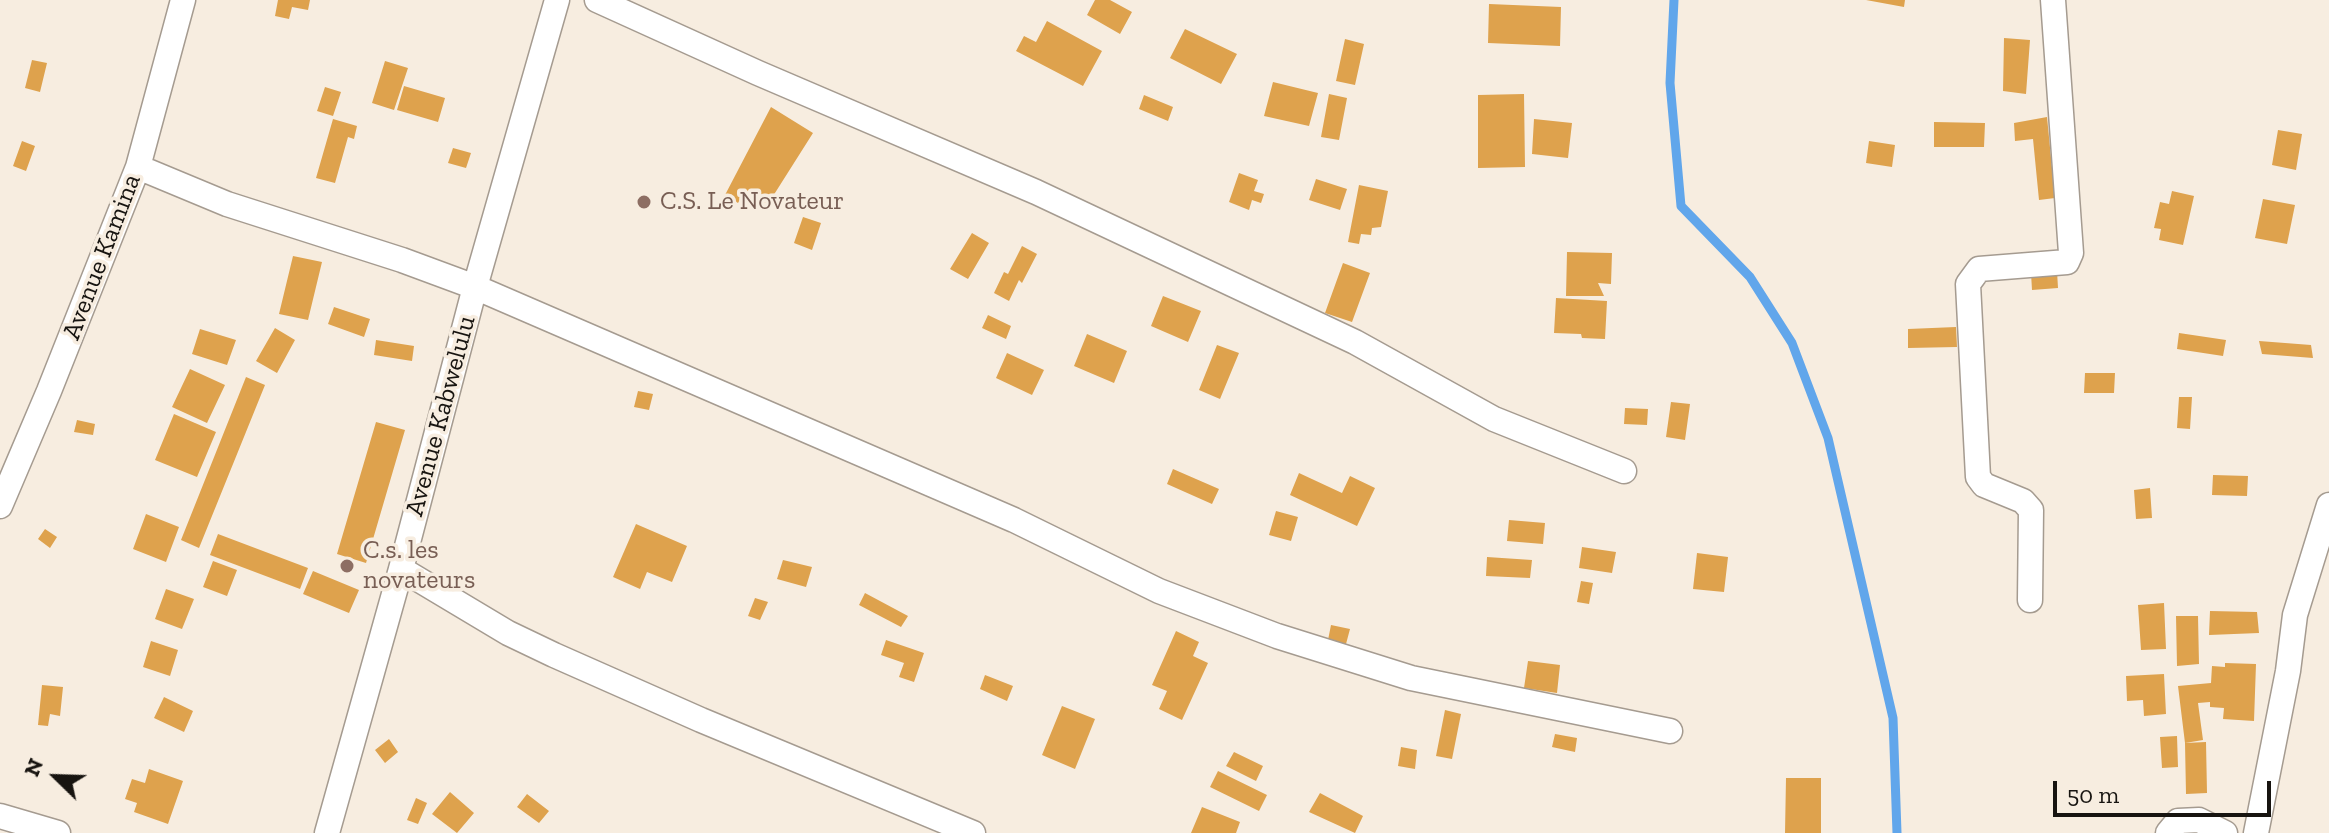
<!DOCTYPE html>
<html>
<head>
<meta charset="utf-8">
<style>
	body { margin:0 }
	#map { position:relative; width:2329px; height:833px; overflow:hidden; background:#f7ede0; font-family:"Zilla Slab",serif }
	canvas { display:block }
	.north { position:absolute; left:16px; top:737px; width:80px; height:80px; -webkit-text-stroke:6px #f7ede0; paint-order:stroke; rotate:293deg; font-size:22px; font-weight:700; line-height:32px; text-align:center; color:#171410 }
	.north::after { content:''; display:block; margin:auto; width:28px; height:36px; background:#171410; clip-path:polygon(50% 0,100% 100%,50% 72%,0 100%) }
	.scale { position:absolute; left:2053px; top:781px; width:218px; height:36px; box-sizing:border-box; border:4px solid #171410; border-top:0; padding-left:10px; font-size:24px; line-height:28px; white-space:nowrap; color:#171410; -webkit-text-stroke:6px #f7ede0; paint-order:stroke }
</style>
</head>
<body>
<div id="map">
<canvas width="2329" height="833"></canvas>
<div class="north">N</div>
<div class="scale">50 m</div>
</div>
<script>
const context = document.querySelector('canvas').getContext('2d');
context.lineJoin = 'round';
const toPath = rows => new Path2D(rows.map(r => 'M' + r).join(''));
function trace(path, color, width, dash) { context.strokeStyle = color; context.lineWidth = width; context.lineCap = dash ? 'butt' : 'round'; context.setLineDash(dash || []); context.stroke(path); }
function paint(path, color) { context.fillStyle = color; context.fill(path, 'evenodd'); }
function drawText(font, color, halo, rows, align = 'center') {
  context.font = font + ' "Zilla Slab",serif'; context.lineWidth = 7; context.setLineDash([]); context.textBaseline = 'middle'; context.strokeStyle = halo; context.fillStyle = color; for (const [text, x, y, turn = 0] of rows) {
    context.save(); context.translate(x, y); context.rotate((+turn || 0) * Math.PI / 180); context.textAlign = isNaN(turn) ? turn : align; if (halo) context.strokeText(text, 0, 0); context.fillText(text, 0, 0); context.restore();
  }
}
trace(toPath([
	[1674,0,1670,83,1681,206,1750,277,1792,343,1828,438,1893,718,1897,833]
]), '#61a6eb', 9);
paint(toPath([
	[278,0,310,0,308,10,292,7,289,19,275,16],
	[1095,0,1110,0,1132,12,1120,34,1087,15],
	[1866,0,1905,0,1904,7],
	[1489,4,1561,7,1560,46,1488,43],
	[1047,21,1102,51,1083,86,1016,51,1024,36,1036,42],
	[1185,29,1237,54,1221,84,1170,58],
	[2004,38,2030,40,2026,94,2003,91],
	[1345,39,1364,44,1355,85,1336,81],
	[32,60,47,63,40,92,25,88],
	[385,61,408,68,394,110,372,103],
	[1273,82,1318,93,1309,126,1264,116],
	[404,86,445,98,438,122,397,110],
	[325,87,341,92,333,116,317,111],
	[1329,94,1347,98,1339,140,1321,137],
	[1524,94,1525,167,1478,168,1478,95],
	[1144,95,1173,107,1168,121,1139,109],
	[771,107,813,133,768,204,744,192,738,203,725,195],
	[2047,117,2055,198,2039,200,2033,139,2015,141,2014,123],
	[333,119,357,126,354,139,348,137,335,183,316,178],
	[1534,119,1572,123,1568,158,1532,154],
	[1934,122,1985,123,1984,147,1934,147],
	[2278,130,2302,134,2296,170,2272,165],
	[22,141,35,146,26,171,13,166],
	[1869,141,1895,145,1892,167,1866,163],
	[453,148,471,153,466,168,448,163],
	[1239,173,1258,180,1254,191,1264,194,1261,203,1252,200,1249,210,1229,202],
	[1316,179,1347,189,1340,210,1309,200],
	[1359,185,1388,191,1381,227,1372,228,1371,235,1361,234,1359,244,1348,242],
	[2172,191,2194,196,2183,245,2159,240,2161,229,2154,228,2160,202,2169,204],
	[2263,199,2295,205,2287,244,2255,238],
	[803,217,821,223,812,250,794,243],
	[972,233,989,243,968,279,950,269],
	[1022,246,1037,254,1022,283,1019,280,1009,301,994,293,1004,272,1008,274],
	[1567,252,1612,253,1611,284,1598,283,1604,296,1566,296],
	[293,256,322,262,308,320,279,314],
	[1343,263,1370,273,1352,322,1325,313],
	[2057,271,2058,288,2032,290,2031,273],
	[1163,296,1201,311,1188,342,1151,326],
	[1556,298,1607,301,1605,339,1582,338,1581,334,1554,333],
	[334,307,370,319,364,337,328,324],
	[988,315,1011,326,1006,339,982,328],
	[1956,327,1957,347,1908,348,1908,329],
	[275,328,295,340,277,373,256,361],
	[200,329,236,340,227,365,192,354],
	[2179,333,2226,340,2223,356,2177,349],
	[1087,334,1127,351,1114,383,1074,366],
	[376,340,414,346,412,361,374,355],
	[2259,341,2311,345,2313,358,2262,354],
	[1217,345,1239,353,1220,399,1199,390],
	[1007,353,1044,370,1032,395,996,378],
	[190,369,225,385,207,423,172,407],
	[2085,373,2115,373,2114,393,2084,393],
	[246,377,265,385,199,548,181,540],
	[638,391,653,394,649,410,634,407],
	[2179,397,2192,397,2190,429,2177,428],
	[1671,402,1690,404,1685,440,1666,437],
	[1625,408,1648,409,1647,425,1624,424],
	[174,414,216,432,197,477,155,460],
	[77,420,95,424,93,435,74,432],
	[376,422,405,430,366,563,337,554],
	[1173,469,1219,489,1212,504,1167,484],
	[1299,473,1342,493,1350,476,1375,488,1357,526,1290,495],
	[2213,475,2248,476,2247,496,2212,495],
	[2150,488,2152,518,2136,519,2134,490],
	[1276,511,1298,517,1291,541,1269,535],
	[146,514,179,527,166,562,133,549],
	[1509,520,1545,523,1543,544,1507,541],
	[636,524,687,546,672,582,647,572,640,589,613,577],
	[45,529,57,537,50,548,38,539],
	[218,534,308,568,300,589,210,555],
	[1582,547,1616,552,1612,573,1579,568],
	[1697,553,1728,557,1724,592,1693,589],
	[1487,557,1532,560,1530,578,1486,576],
	[783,560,812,567,806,587,777,579],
	[213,561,237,570,227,596,203,587],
	[313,571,359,590,349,613,303,594],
	[1581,581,1593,583,1589,604,1577,602],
	[166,589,194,599,182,629,155,619],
	[865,593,908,616,901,627,859,605],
	[755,598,768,602,760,620,748,616],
	[2164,603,2166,649,2141,650,2138,605],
	[2210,611,2257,612,2259,633,2209,635],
	[2176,616,2198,616,2199,664,2177,666],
	[1331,625,1350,629,1346,644,1328,640],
	[1176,631,1199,642,1193,656,1208,663,1182,720,1159,709,1167,691,1152,685],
	[886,640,924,653,914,682,899,677,904,663,881,655],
	[151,641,178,650,170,676,143,667],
	[1528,661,1560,665,1557,693,1524,688],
	[2225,663,2256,664,2254,721,2223,719,2224,708,2210,707,2210,702,2198,703,2203,740,2185,743,2206,742,2207,793,2186,794,2185,743,2178,686,2211,683,2212,666,2225,667],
	[2164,674,2166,714,2144,716,2143,700,2127,701,2126,676],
	[985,675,1013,686,1007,701,980,689],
	[42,685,63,687,60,716,50,714,48,726,38,725],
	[164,697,193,711,184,732,154,718],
	[1062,706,1095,719,1075,769,1042,755],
	[1445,710,1461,714,1452,759,1436,756],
	[1555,734,1577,738,1575,752,1552,747],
	[2177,736,2178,767,2162,768,2160,737],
	[389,739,398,752,385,763,375,750],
	[1401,747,1417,750,1415,769,1398,766],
	[1234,752,1263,766,1256,781,1226,766],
	[149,769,183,781,168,824,134,812,137,803,125,799,132,779,145,783],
	[1218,771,1267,795,1259,811,1210,787],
	[1786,778,1821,778,1821,833,1785,833],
	[450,792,474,813,457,833,432,814],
	[1320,793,1363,816,1355,833,1309,812],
	[527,794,549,811,539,823,517,807],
	[416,798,427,803,418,824,407,820],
	[1202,807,1240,822,1236,833,1191,833]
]), '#dea24d');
const minor = toPath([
	[597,0,758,73,1036,192,1355,342,1494,419,1624,471],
	[138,167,227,204,402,260,475,287,1014,520,1159,591,1277,636,1411,678,1670,731],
	[0,506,49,391,138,167,183,0],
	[401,569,508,633,554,655,701,720,973,833],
	[2030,600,2031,510,2023,501,1984,485,1978,477,1968,284,1979,269,2067,262,2071,253,2053,0],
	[0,816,58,833],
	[327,833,401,569,475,287,557,0],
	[2168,833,2178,821,2199,820,2225,833],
	[2256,833,2288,671,2295,615,2329,505]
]);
trace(minor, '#a59b90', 27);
trace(minor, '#fff', 24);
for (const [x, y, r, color] of [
	[644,202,8,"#8d6e63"],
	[347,566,8,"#8d6e63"]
]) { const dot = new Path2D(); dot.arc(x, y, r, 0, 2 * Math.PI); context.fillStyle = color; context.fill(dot); trace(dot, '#f7ede0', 3); }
drawText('26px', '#785e54', '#f7ede0', [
	["C.S. Le Novateur",660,202],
	["C.s. les",363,551],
	["novateurs",363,581]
], 'left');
drawText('26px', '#171410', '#f7ede0', [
	["Avenue Kamina",102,257,-69],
	["Avenue Kabwelulu",441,416,-75]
]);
</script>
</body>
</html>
